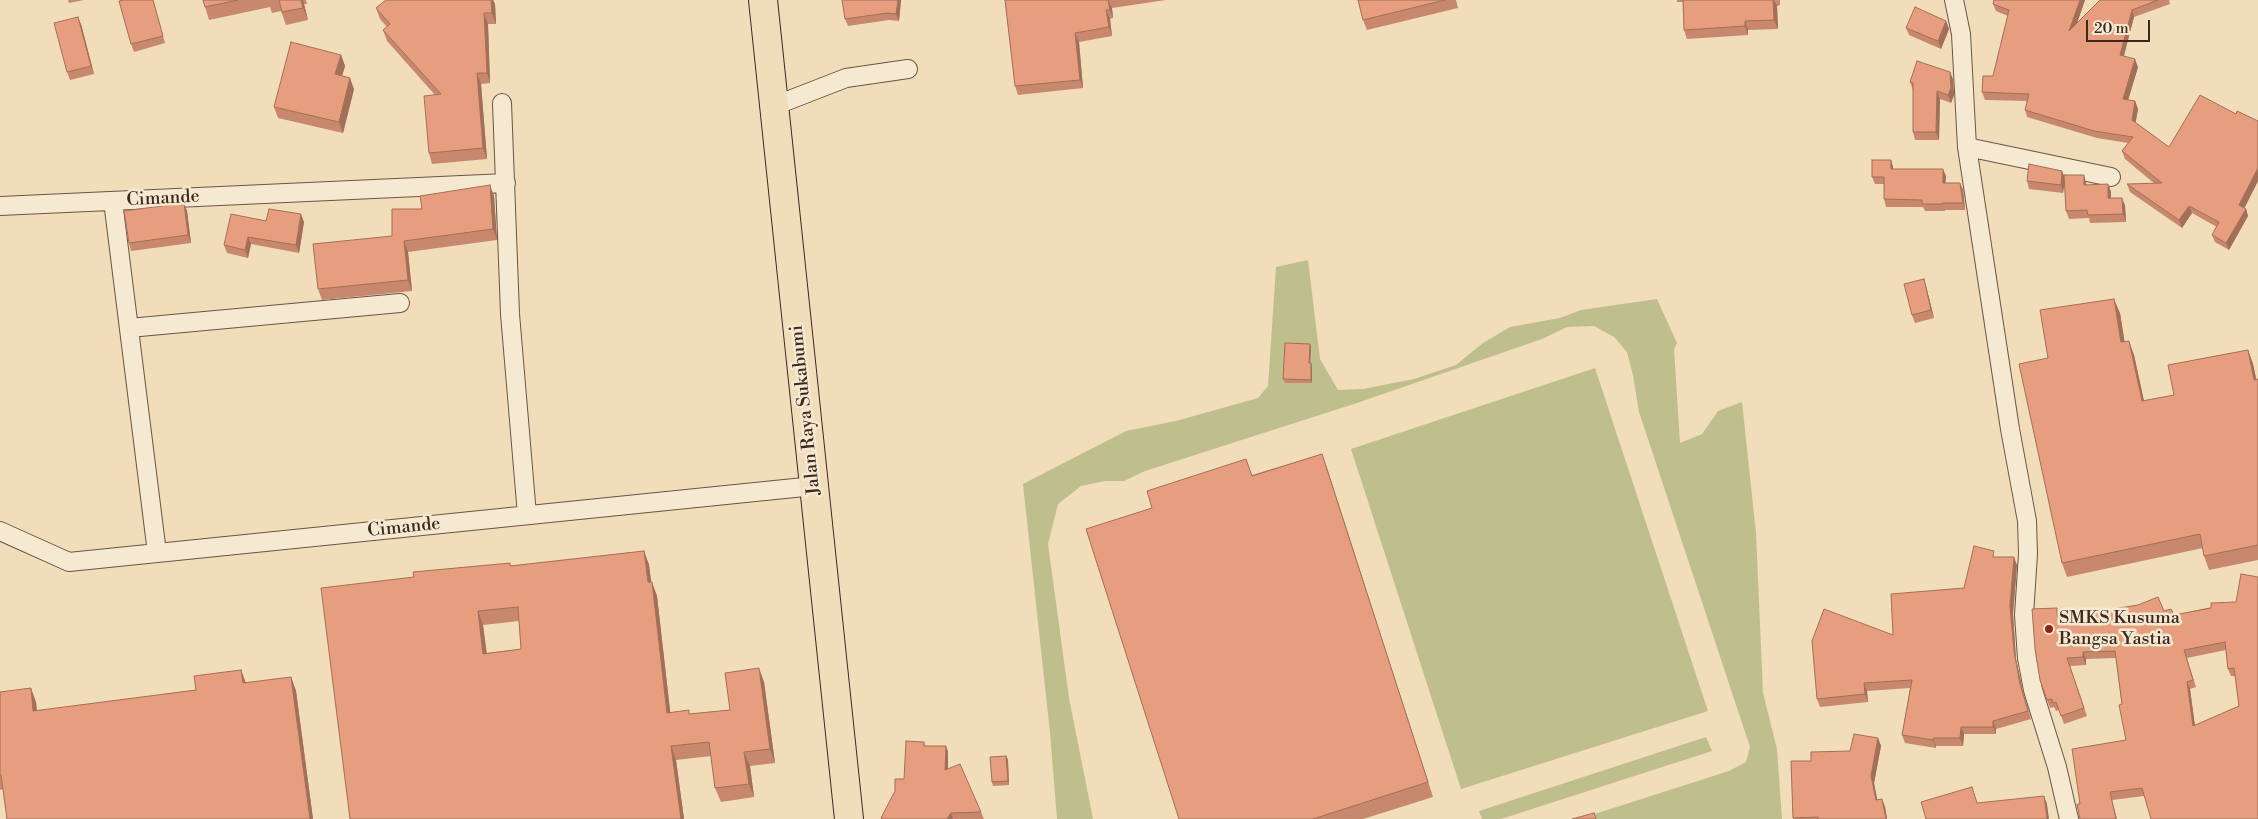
<!DOCTYPE html>
<html>
<head>
<meta charset="utf-8">
<style>
	body { margin:0 }
	#map { position:relative; width:2258px; height:819px; overflow:hidden; background:#f1ddba; font-family:"Libre Bodoni",serif }
	canvas { display:block }
	.scale { position:absolute; left:2086px; top:20px; width:64px; height:22px; box-sizing:border-box; border:2px solid #3d281e; border-top:0; padding-left:6px; font-size:15px; line-height:18px; white-space:nowrap; color:#3d281e; -webkit-text-stroke:4px #f6e9d2; paint-order:stroke }
</style>
</head>
<body>
<div id="map">
<canvas width="2258" height="819"></canvas>
<div class="scale">20 m</div>
</div>
<script>
const context = document.querySelector('canvas').getContext('2d');
context.lineJoin = 'round';
function paint(path, color) { context.fillStyle = color; context.fill(path, 'evenodd'); }
const toPath = rows => new Path2D(rows.map(r => 'M' + r).join(''));
function trace(path, color, width, dash) { context.strokeStyle = color; context.lineWidth = width; context.lineCap = dash ? 'butt' : 'round'; context.setLineDash(dash || []); context.stroke(path); }
function drawText(font, color, halo, rows, align = 'center') {
  context.font = font + ' "Libre Bodoni",serif'; context.lineWidth = 5; context.setLineDash([]); context.textBaseline = 'middle'; context.strokeStyle = halo; context.fillStyle = color; for (const [text, x, y, turn = 0] of rows) {
    context.save(); context.translate(x, y); context.rotate((+turn || 0) * Math.PI / 180); context.textAlign = isNaN(turn) ? turn : align; if (halo) context.strokeText(text, 0, 0); context.fillText(text, 0, 0); context.restore();
  }
}
paint(toPath([
	[1308,260,1320,359,1338,390,1363,389,1414,379,1456,365,1483,343,1510,327,1560,318,1581,310,1657,299,1677,343,1674,349,1680,443,1702,434,1718,411,1742,402,1756,533,1763,693,1777,749,1782,819,1579,819,1729,771,1746,762,1750,747,1639,412,1633,375,1627,352,1614,337,1594,326,1567,327,1542,339,1357,403,1145,471,1124,481,1105,481,1081,486,1058,504,1048,544,1069,698,1093,819,1057,819,1050,733,1023,484,1126,431,1176,421,1258,398,1268,386,1276,267],
	[1595,368,1708,711,1461,789,1351,449],
	[1706,737,1712,751,1501,819,1482,819,1479,811]
]), '#bebf8c');
const minor = toPath([
	[1954,0,1961,34,1967,147,2010,429,2027,521,2028,554,2024,615,2027,658,2033,690,2057,767,2069,819],
	[502,103,510,314,527,515],
	[774,106,846,78,908,69],
	[1967,147,2111,177],
	[113,201,157,553],
	[0,206,506,183],
	[129,328,400,303],
	[0,531,69,562,814,486]
]);
const trunk = toPath([
	[763,0,849,819]
]);
trace(minor, '#6a5545', 20);
trace(trunk, '#3d281e', 30);
trace(minor, '#f6e9d2', 18);
trace(trunk, '#f1ddba', 28);
paint(toPath([
	[68,0,84,0,69,3],
	[124,0,153,0,165,43,134,52,131,44],
	[203,0,306,0,307,4,304,4,308,20,286,25,281,11,272,13,270,7,209,20],
	[386,0,493,0,495,4,496,24,488,24,490,83,481,84,487,159,432,164,429,153,435,95,387,41,383,30,387,27,380,19,376,8],
	[901,0,899,21,889,20,848,26,845,19],
	[1005,0,1166,0,1112,8,1113,18,1110,19,1112,36,1079,42,1083,88,1018,95,1015,86],
	[1358,0,1456,0,1458,8,1367,30,1363,20],
	[1677,0,1780,0,1780,5,1777,6,1778,29,1748,30,1748,35,1687,39,1684,30,1683,2,1677,2],
	[2085,0,2077,23,2100,0,2169,0,2170,4,2134,17,2124,56,2138,67,2128,100,2135,101,2138,109,2135,122,2169,147,2236,114,2258,121,2258,181,2244,208,2246,209,2248,216,2229,250,2215,242,2212,235,2217,227,2192,213,2182,228,2130,192,2127,184,2155,184,2125,159,2122,151,2128,143,2097,138,2027,117,2025,110,2027,101,1985,100,1982,92,1993,76,2008,16,1996,11,1993,4],
	[1946,21,1949,29,1941,49,1909,35,1906,28],
	[81,24,94,74,70,80,67,72],
	[341,55,345,66,342,76,354,89,343,133,278,118,274,107],
	[1953,79,1954,95,1951,103,1940,99,1939,140,1915,140,1913,132,1913,90,1910,82],
	[1891,160,1893,167,1893,169,1946,176,1945,183,1960,183,1963,190,1965,210,1945,210,1945,211,1925,211,1923,207,1886,207,1884,199,1884,184,1875,184,1872,177],
	[2064,177,2086,183,2087,185,2108,184,2111,192,2111,198,2125,205,2126,222,2090,223,2089,218,2069,219,2066,211,2065,182,2063,193,2029,189,2027,181],
	[494,196,497,240,408,252,412,291,322,300,318,289,392,236,422,209],
	[184,203,187,211,191,243,131,251,129,243],
	[266,221,304,222,299,253,251,244,248,258,227,253,224,245],
	[1924,279,1926,286,1934,318,1915,323,1912,315],
	[2120,313,2124,342,2134,355,2144,401,2174,395,2248,350,2253,364,2256,379,2258,379,2258,560,2209,570,2204,556,2203,548,2067,577,2062,563,2048,358],
	[1310,344,1311,348,1310,363,1312,367,1312,383,1285,383,1283,379],
	[1322,454,1433,797,1363,819,1179,819,1252,475],
	[644,551,649,565,651,582,657,596,670,712,690,714,730,710,764,682,775,763,750,766,754,797,721,802,715,788,711,756,676,760,684,819,350,819,414,577,510,563,511,566],
	[519,621,521,649,487,653,483,625],
	[1997,557,2017,565,2013,614,2016,659,2023,692,2031,719,1996,729,1996,734,1964,734,1963,746,1936,746,1936,748,1905,743,1902,735,1910,688,1867,691,1868,702,1820,707,1817,699,1893,635,1964,588],
	[2236,602,2258,819,2144,796,2080,804,2126,740,2116,658,2086,659,2086,665,2070,666,2087,716,2064,724,2059,710,2056,711,2054,707,2050,708,2047,700,2059,614,2164,611,2174,615],
	[2226,650,2228,669,2231,676,2235,676,2239,706,2195,726,2190,689,2196,687,2187,658],
	[241,670,246,683,291,677,296,691,313,819,7,819,3,789,0,790,0,692,36,702,37,711,196,690],
	[1878,738,1881,746,1874,783,1877,800,1882,799,1885,807,1887,819,1793,819,1791,761,1811,761,1850,751],
	[924,742,925,746,946,746,948,752,948,769,981,812,984,819,881,819,881,818,904,779],
	[1006,756,1008,760,1009,785,993,786,992,782]
]), '#c7886d');
paint(toPath([
	[301,0,303,0,308,20,303,8],
	[491,0,493,0,495,4,496,24,492,13],
	[898,0,901,0,899,21,896,14],
	[1108,0,1112,8,1113,18,1110,10],
	[1773,0,1774,0,1777,6,1778,29,1774,20],
	[2080,0,2085,0,2072,38,2069,31],
	[1106,10,1110,19,1112,36,1109,27],
	[2132,10,2134,17,2122,62,2120,55],
	[484,13,488,24,490,83,487,73],
	[78,17,81,24,94,74,91,66],
	[1745,21,1748,30,1748,35,1745,26],
	[1946,21,1949,29,1941,49,1938,41],
	[1075,33,1079,42,1083,88,1080,80],
	[341,55,345,66,339,86,335,74],
	[2135,59,2138,67,2126,107,2123,99],
	[1950,72,1953,79,1954,95,1951,103,1948,95],
	[477,73,481,84,487,159,483,148],
	[350,78,354,89,343,133,339,122],
	[1937,91,1940,99,1939,140,1936,132],
	[2135,101,2138,109,2135,127,2132,120],
	[1891,160,1893,167,1893,176,1891,169],
	[2258,168,2258,181,2242,213,2239,205],
	[1943,169,1946,176,1945,190,1943,183],
	[2062,171,2065,178,2063,193,2061,185],
	[2084,175,2086,183,2087,192,2084,185],
	[1960,183,1963,190,1965,210,1963,203],
	[2108,184,2111,192,2111,206,2108,198],
	[490,185,494,196,497,240,493,229],
	[2122,198,2125,205,2126,222,2123,214],
	[184,203,187,211,191,243,188,235],
	[2189,206,2192,213,2182,228,2179,220],
	[2246,209,2248,216,2229,250,2226,243],
	[301,214,304,222,299,253,296,245],
	[248,237,251,244,248,258,245,250],
	[404,241,408,252,412,291,408,280],
	[1924,279,1926,286,1934,318,1931,310],
	[2114,299,2120,313,2127,356,2121,342],
	[2129,341,2134,355,2147,415,2142,401],
	[1310,344,1311,348,1310,367,1309,363],
	[2248,350,2253,364,2258,387,2254,380],
	[1311,363,1312,367,1312,383,1311,380],
	[1322,454,1327,468,1433,797,1428,782],
	[644,551,649,565,653,596,648,582],
	[2014,557,2017,565,2013,614,2016,659,2023,692,2031,719,2020,684,2014,651,2010,606],
	[652,582,657,596,672,727,667,713],
	[478,611,483,625,488,668,483,654],
	[2083,652,2086,659,2086,665,2083,657],
	[759,668,764,682,775,763,770,749],
	[241,670,246,684,243,683],
	[291,677,296,691,313,819,310,819],
	[2187,682,2190,689,2196,734,2193,726],
	[1864,683,1867,691,1868,702,1865,694],
	[31,688,36,702,38,725,33,711],
	[1993,721,1996,729,1996,734,1993,727],
	[1961,727,1964,734,1963,746,1960,738],
	[1878,738,1881,746,1874,783,1879,808,1876,800,1871,776],
	[1933,738,1936,746,1936,748,1933,740],
	[671,746,676,760,684,819,681,819],
	[946,746,948,752,948,776,945,770],
	[744,752,750,766,754,797,749,784],
	[1006,756,1008,760,1009,785,1008,781],
	[2110,792,2112,800,2117,819,2116,819],
	[2044,796,2047,804,2049,819,2047,819],
	[1882,799,1885,807,1887,819,1886,819],
	[951,813,953,819,947,819]
]), '#a26f59');
const building = toPath([
	[124,0,153,0,163,36,131,44,119,1,124,0],
	[203,0,238,0,205,7,203,0],
	[279,0,301,0,303,8,282,12,279,0],
	[386,0,491,0,492,13,484,13,487,73,477,73,483,148,429,153,424,96,441,94,383,30,390,24,376,8,386,0],
	[842,0,898,0,896,14,887,13,845,19,842,0],
	[1005,0,1108,0,1110,10,1106,10,1109,27,1075,33,1080,80,1015,86,1005,0],
	[1358,0,1445,0,1363,20,1358,0],
	[1683,0,1773,0,1774,20,1745,21,1745,26,1684,30,1683,0],
	[1994,0,2080,0,2069,31,2100,0,2158,0,2132,10,2120,55,2135,59,2123,99,2135,101,2132,120,2169,147,2200,95,2236,114,2237,111,2258,121,2258,168,2239,205,2246,209,2226,243,2212,235,2219,222,2189,206,2179,220,2127,184,2162,183,2122,151,2133,137,2094,131,2025,110,2029,94,1982,92,1983,76,1993,76,2009,10,1993,4,1994,0],
	[1915,7,1946,21,1938,41,1906,28,1915,7],
	[78,17,91,66,67,72,54,23,78,17],
	[291,42,341,55,335,74,350,78,339,122,274,107,291,42],
	[1917,61,1950,72,1951,88,1948,95,1937,91,1936,132,1913,132,1913,83,1910,82,1917,61],
	[1872,160,1891,160,1891,169,1943,169,1943,183,1960,183,1963,203,1942,203,1942,204,1922,204,1922,200,1884,199,1884,177,1872,177,1872,160],
	[2029,164,2062,171,2061,185,2027,181,2029,164],
	[2064,175,2084,175,2084,185,2108,184,2108,198,2122,198,2123,214,2088,215,2087,210,2066,211,2064,175],
	[490,185,493,229,404,241,408,280,318,289,313,244,392,236,392,209,422,209,420,196,490,185],
	[184,203,188,235,129,243,124,211,184,203],
	[269,209,301,214,296,245,248,237,245,250,224,245,231,214,266,221,269,209],
	[1924,279,1931,310,1912,315,1904,284,1924,279],
	[2114,299,2121,342,2129,341,2142,401,2174,395,2168,365,2248,350,2254,380,2258,379,2258,545,2204,556,2200,534,2062,563,2019,364,2048,358,2040,310,2114,299],
	[1285,343,1310,344,1309,363,1311,363,1311,380,1283,379,1285,343],
	[1322,454,1428,782,1313,819,1179,819,1086,529,1152,508,1147,491,1246,459,1252,476,1322,454],
	[1974,546,1994,551,1993,557,2014,557,2010,606,2014,651,2020,684,2028,711,1993,721,1993,727,1961,727,1960,738,1933,738,1933,740,1902,735,1912,680,1864,683,1865,694,1817,699,1812,641,1824,609,1893,635,1891,594,1964,588,1974,546],
	[644,551,648,582,652,582,667,713,689,710,689,714,730,710,725,673,759,668,770,749,744,752,749,784,715,788,709,742,671,746,681,819,350,819,321,588,414,577,413,572,510,563,510,566,644,551],
	[518,607,521,649,483,654,478,611,518,607],
	[2241,574,2258,577,2258,819,2151,819,2142,788,2110,792,2116,819,2080,819,2077,804,2080,804,2072,749,2126,740,2119,705,2122,704,2115,651,2083,652,2083,657,2067,658,2084,708,2061,716,2056,702,2053,703,2052,699,2047,700,2040,680,2035,649,2032,609,2057,608,2057,615,2113,611,2113,609,2138,605,2158,597,2164,611,2171,609,2174,615,2211,608,2211,603,2236,602,2241,574],
	[2225,642,2228,669,2234,668,2239,706,2193,726,2187,682,2193,680,2184,650,2225,642],
	[241,670,243,683,291,677,310,819,7,819,1,775,0,775,0,692,31,688,33,711,196,690,194,676,241,670],
	[1854,734,1878,738,1871,776,1876,800,1882,799,1886,819,1818,819,1818,817,1793,818,1791,761,1811,761,1811,752,1850,751,1854,734],
	[906,741,924,742,924,746,946,746,945,770,960,764,981,812,951,813,947,819,883,819,881,818,895,791,895,779,904,779,906,741],
	[1006,756,1008,781,992,782,990,757,1006,756],
	[1972,787,1977,803,2044,796,2047,819,1926,819,1921,802,1972,787],
	[1594,813,1596,819,1572,819,1594,813]
]);
paint(building, '#e79e7f');
trace(building, '#a26f59', 1);
for (const [x, y, r, color] of [
	[2049,629,5,"#8f2418"]
]) { const dot = new Path2D(); dot.arc(x, y, r, 0, 2 * Math.PI); context.fillStyle = color; context.fill(dot); trace(dot, '#f6e9d2', 2); }
drawText('18px', '#3d281e', '#f6e9d2', [
	["Cimande",163,199,-3],
	["Jalan Raya Sukabumi",806,410,-96],
	["Cimande",404,528,-6]
]);
drawText('18px', '#3d281e', '#f6e9d2', [
	["SMKS Kusuma",2059,619],
	["Bangsa Yastia",2059,640]
], 'left');
</script>
</body>
</html>
